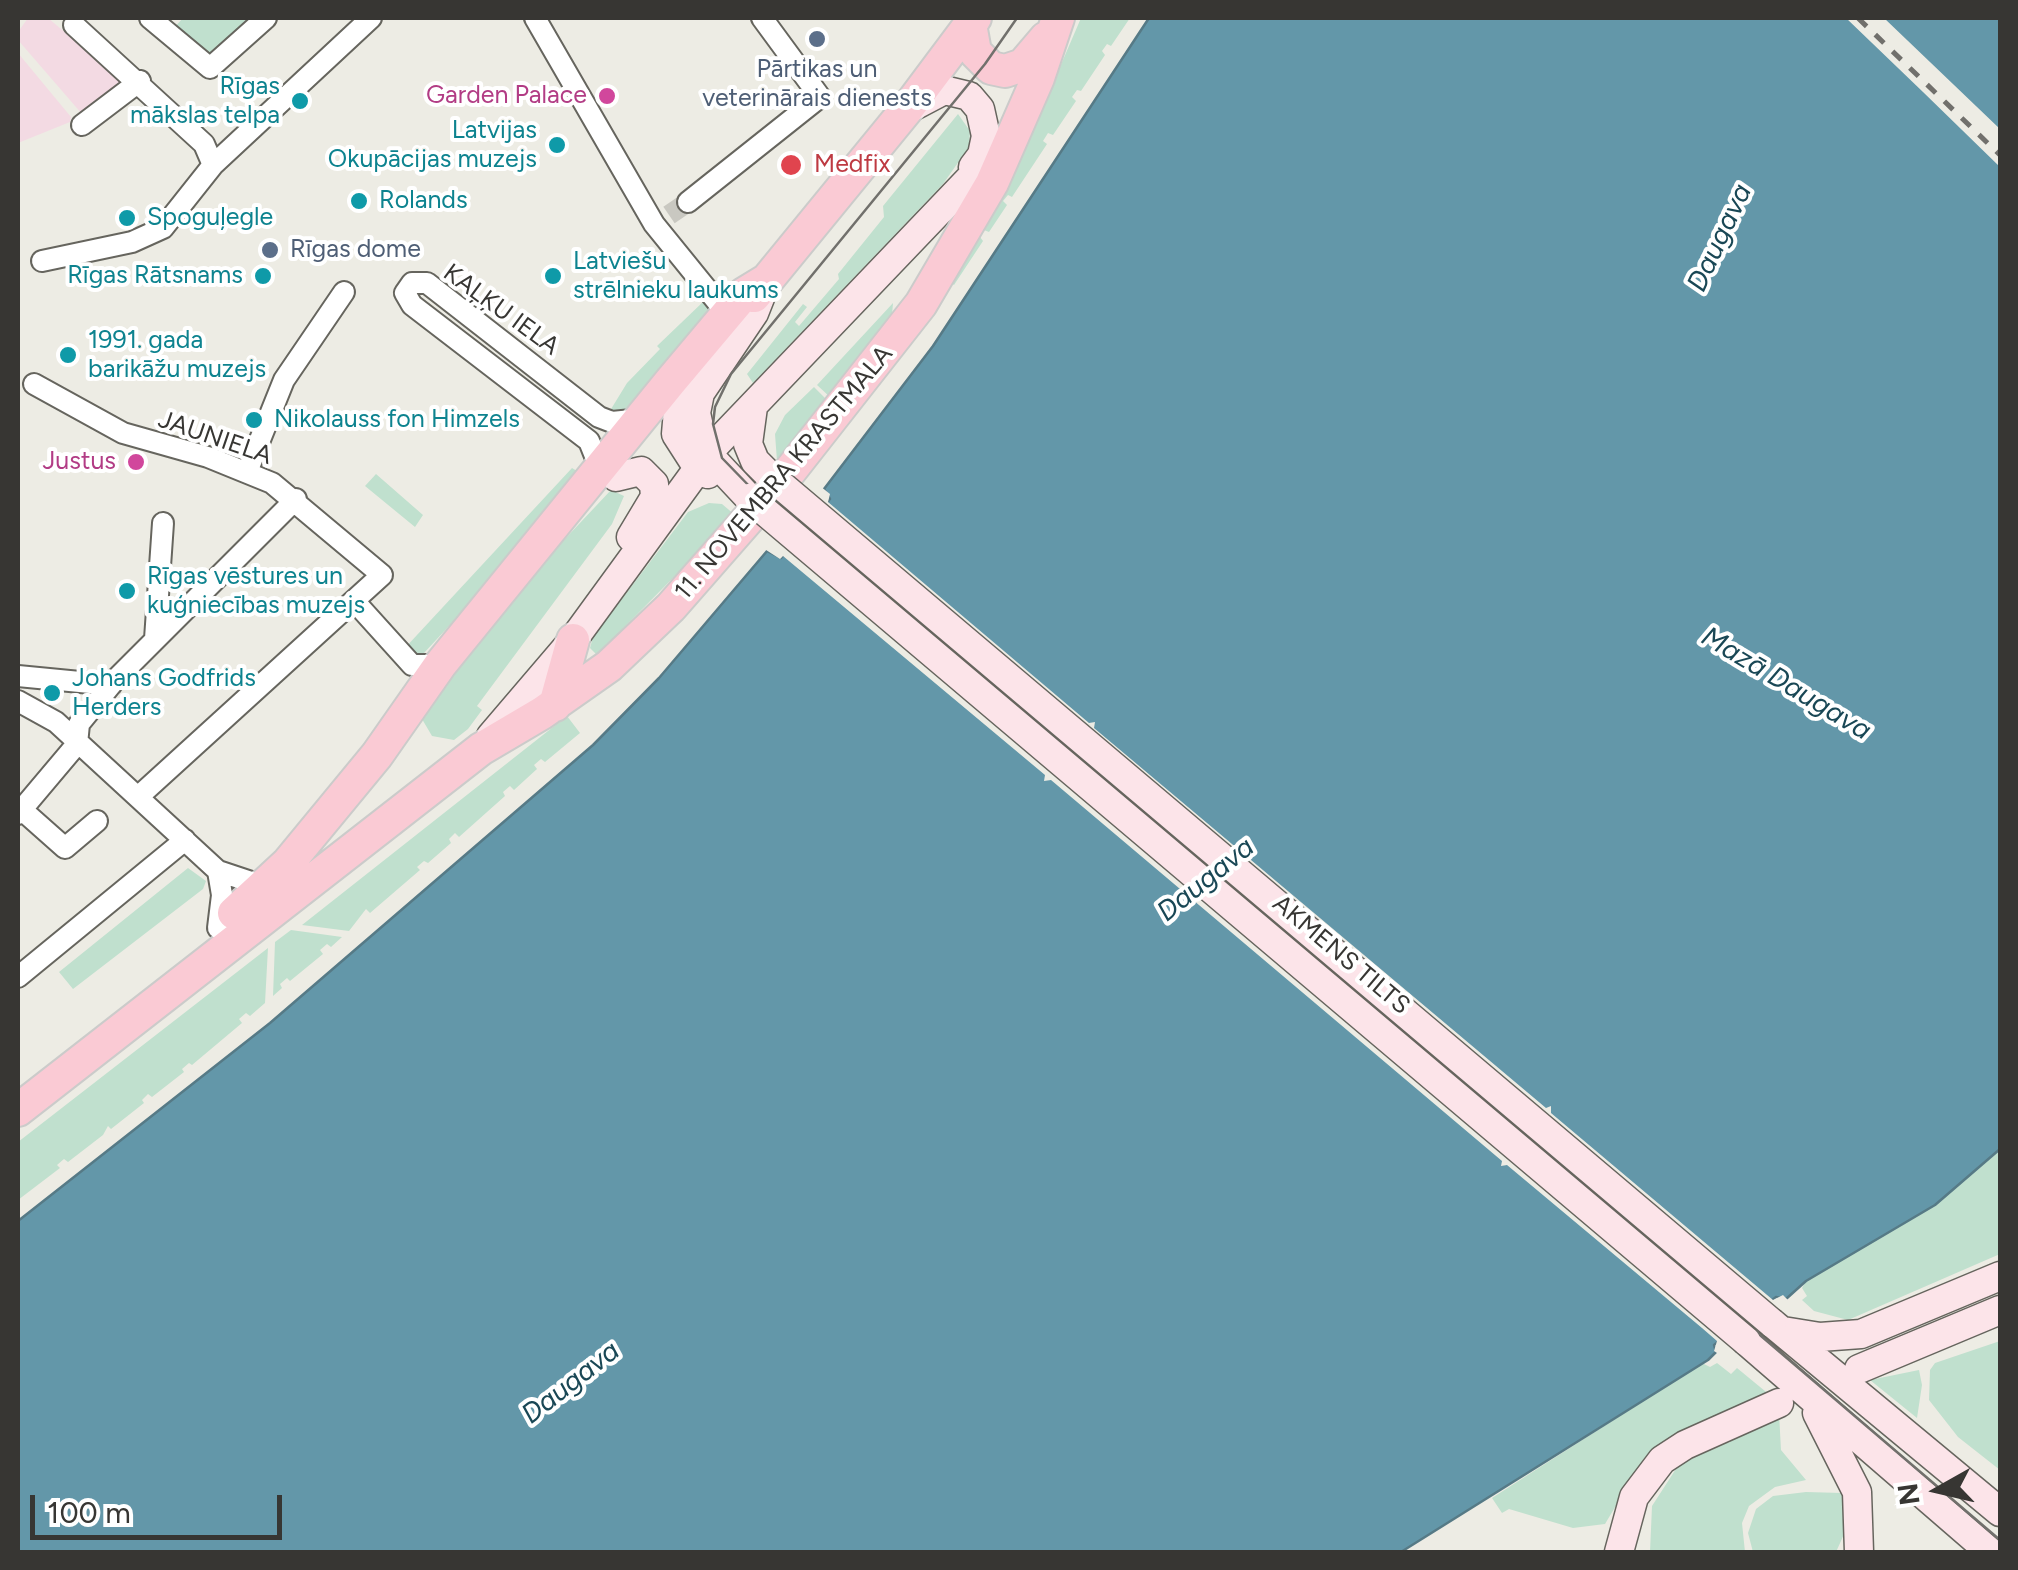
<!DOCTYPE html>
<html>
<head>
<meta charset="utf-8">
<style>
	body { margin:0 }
	#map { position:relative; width:2018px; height:1570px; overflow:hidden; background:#edece4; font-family:Figtree,sans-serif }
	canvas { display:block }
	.frame { position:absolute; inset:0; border:20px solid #373633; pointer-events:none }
	.north { position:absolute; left:1888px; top:1440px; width:100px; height:100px; -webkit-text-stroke:8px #fff; paint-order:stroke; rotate:262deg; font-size:28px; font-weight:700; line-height:40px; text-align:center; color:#373633 }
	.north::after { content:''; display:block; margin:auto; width:35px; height:45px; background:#373633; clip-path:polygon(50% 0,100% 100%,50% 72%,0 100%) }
	.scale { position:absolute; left:30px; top:1495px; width:252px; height:45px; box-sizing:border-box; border:5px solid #373633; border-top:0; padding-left:12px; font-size:30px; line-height:35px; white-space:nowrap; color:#373633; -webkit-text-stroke:8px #fff; paint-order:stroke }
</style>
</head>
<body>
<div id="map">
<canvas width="2018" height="1570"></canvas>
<div class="frame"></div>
<div class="north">N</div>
<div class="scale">100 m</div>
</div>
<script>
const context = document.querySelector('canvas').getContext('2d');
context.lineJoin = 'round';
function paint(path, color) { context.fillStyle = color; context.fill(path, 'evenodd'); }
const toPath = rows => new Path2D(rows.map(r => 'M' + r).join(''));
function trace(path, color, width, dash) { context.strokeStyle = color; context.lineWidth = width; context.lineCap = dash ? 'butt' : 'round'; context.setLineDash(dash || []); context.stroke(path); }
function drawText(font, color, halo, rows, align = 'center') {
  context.font = font + ' Figtree,sans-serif'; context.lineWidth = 8; context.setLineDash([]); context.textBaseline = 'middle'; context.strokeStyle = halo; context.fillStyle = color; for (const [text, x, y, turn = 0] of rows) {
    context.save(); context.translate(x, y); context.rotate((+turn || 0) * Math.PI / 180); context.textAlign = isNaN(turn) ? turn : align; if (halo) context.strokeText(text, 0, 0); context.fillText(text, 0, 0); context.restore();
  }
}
paint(toPath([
	[28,18,48,18,124,82,82,114,18,40,18,32],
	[18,53,71,117,70,122,18,143]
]), '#f3dae3');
paint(toPath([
	[183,18,254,18,209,63,171,31],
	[1081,18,1130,18,1111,46,1107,44,1102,51,1105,55,1081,91,1077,90,1072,97,1076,101,1053,135,1048,133,1043,141,1047,144,1012,197,1008,195,1003,201,1007,205,989,232,984,230,980,237,983,241,954,285,944,278,1038,118],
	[958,114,970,131,969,147,943,184,753,383,747,374,803,304,807,307,795,322,799,326,839,279,838,274,884,217,883,206],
	[705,300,712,313,629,415,608,414,627,383,660,349,657,346],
	[893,303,892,315,831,398,817,385],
	[814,387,828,401,777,461,775,434,785,415],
	[572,468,587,477,424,653,415,656,404,649],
	[376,474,423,515,415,527,365,486],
	[611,490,624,496,612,524,477,706,482,710,468,729,454,740,432,736,422,719,426,705,515,592],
	[709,503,722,504,735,515,597,655,590,648,593,637,688,512],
	[567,716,580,733,545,762,541,759,534,765,537,769,514,790,510,786,503,792,505,796,459,837,455,833,449,839,451,843,428,863,424,861,417,867,420,870,370,913,366,909,349,931,302,925],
	[188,868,206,881,203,889,73,989,59,972],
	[291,930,342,937,331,947,327,944,320,950,323,954,290,981,287,978,280,984,282,988,273,996,275,942],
	[268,948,265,1003,250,1016,246,1013,239,1019,242,1023,192,1065,189,1063,182,1069,184,1072,152,1097,148,1094,142,1100,144,1103,111,1129,108,1126,103,1135,68,1162,64,1159,57,1165,60,1168,18,1200,18,1142],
	[2000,1149,2000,1254,1848,1320,1814,1311,1802,1300,1807,1296,1802,1288,1806,1281,1935,1205],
	[2000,1341,2000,1470,1958,1437,1929,1400,1930,1370,1935,1363],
	[1702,1363,1710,1367,1717,1363,1731,1374,1737,1368,1771,1396,1666,1443,1645,1457,1605,1524,1573,1528,1509,1509,1502,1513,1492,1498],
	[1919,1370,1922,1385,1917,1418,1870,1380],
	[1779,1413,1781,1450,1806,1480,1775,1487,1749,1506,1742,1523,1745,1552,1650,1552,1652,1506,1683,1458,1721,1438,1729,1443,1734,1435],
	[1806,1492,1842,1493,1845,1532,1836,1552,1753,1552,1748,1533,1756,1509,1773,1496]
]), '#c0e0ce');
const water = toPath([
	[1149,18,2000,18,2000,1149,1935,1205,1806,1281,1786,1299,1776,1297,1714,1345,1716,1352,1708,1360,1401,1552,18,1552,18,1221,270,1023,593,745,659,678,767,551,781,558,830,499,824,489,933,346,1149,18]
]);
paint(water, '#6397a9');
trace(water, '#567a86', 2.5);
paint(toPath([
	[1846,18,1884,18,2000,129,2000,167,1923,92,1935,71,1923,92],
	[820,486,830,494,828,502,1089,723,1095,722,1094,728,1546,1108,1551,1106,1551,1113,1773,1300,1783,1295,1790,1302,1781,1300,1721,1346,1720,1355,1714,1351,1717,1341,1702,1328,1507,1165,1501,1166,1502,1161,1051,780,1044,781,1045,775,783,556,780,559,763,548,779,552,824,499]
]), '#edece4');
trace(toPath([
	[669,215,688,202]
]), '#c9c8c1', 20, [20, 10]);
const minor = toPath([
	[150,18,210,68,266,18],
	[535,18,654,224,727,314],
	[74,25,204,144,213,165],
	[82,125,140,81],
	[688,202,820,97,762,18],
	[42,261,132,242,163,228,213,165,371,18],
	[34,384,123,433,208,457,272,483,382,575,138,797],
	[247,472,284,380,344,292],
	[594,476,597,461,589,441,412,305,405,293,412,283,427,283,599,417,612,422,632,420,642,414],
	[356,603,412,665,440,665],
	[155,639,163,523],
	[18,676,111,685],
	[18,701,56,722,218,871,263,886],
	[77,744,79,724,115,680,296,499],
	[21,809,65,848,97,821],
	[18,814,77,744],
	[218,928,222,895,218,871],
	[18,977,185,840]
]);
const secondary = toPath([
	[908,109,944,90,969,96,980,109,986,136,982,155,973,167],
	[680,388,676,434,694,462,708,474],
	[753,407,748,444,755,461,769,475],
	[616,477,641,471,654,484,655,497,631,537],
	[749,498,704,450,696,413,700,393,754,313,767,280],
	[491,736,573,640,716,444,1005,142],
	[1772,1323,2000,1512],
	[1783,1331,1820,1337,1861,1334,2000,1276],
	[1746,1341,1990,1552],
	[1859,1369,2000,1310],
	[1817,1413,1857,1492,1859,1552],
	[1619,1552,1634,1497,1662,1460,1685,1445,1779,1403]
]);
const primary = toPath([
	[970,24,975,52,991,68,1005,71,1023,65,1046,38],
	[754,296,907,109,975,18],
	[555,705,573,640],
	[234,913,288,863,377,755,440,665,670,382,744,294,767,280],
	[18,1110,481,749,542,713,609,666,671,607,790,471,921,304,992,183,1038,78,1058,18]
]);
trace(minor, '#66655e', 24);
trace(secondary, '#66655e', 31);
trace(primary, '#cbcbca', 36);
trace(minor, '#fff', 20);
trace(secondary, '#fce4e9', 28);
trace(primary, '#facad4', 32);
trace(toPath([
	[1017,18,985,64,731,374,715,407,713,424,722,458,755,492,1296,939,2000,1540]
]), '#71706c', 2.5);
trace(toPath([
	[1858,18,2000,155]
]), '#71706c', 5, [12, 12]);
const secondaryBridge = toPath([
	[769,475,1772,1323],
	[749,498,1746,1341]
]);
trace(secondaryBridge, '#66655e', 31, []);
trace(secondaryBridge, '#fce4e9', 28);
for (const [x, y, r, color] of [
	[817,39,10,"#5c6f8a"],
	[607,96,10,"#d1479c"],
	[300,101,10,"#0f9aa8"],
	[557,145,10,"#0f9aa8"],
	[791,165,12,"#e0444e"],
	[359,201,10,"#0f9aa8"],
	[127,218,10,"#0f9aa8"],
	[270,250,10,"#5c6f8a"],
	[263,276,10,"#0f9aa8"],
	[553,276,10,"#0f9aa8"],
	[68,355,10,"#0f9aa8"],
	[254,420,10,"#0f9aa8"],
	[136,462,10,"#d1479c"],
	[127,591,10,"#0f9aa8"],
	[52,693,10,"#0f9aa8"]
]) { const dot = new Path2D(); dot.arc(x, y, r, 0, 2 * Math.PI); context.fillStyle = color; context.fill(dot); trace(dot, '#fff', 4); }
drawText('25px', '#4e5e75', '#fff', [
	["Pārtikas un",817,70],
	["veterinārais dienests",817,99],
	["Rīgas dome",290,250,"left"]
]);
drawText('25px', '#0d838f', '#fff', [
	["Rīgas",280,87,"right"],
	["mākslas telpa",280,116,"right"],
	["Latvijas",537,131,"right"],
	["Okupācijas muzejs",537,160,"right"],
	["Rolands",379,201],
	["Spoguļegle",147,218],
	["Latviešu",573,262],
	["strēlnieku laukums",573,291],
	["Rīgas Rātsnams",243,276,"right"],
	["1991. gada",88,341],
	["barikāžu muzejs",88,370],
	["Nikolauss fon Himzels",274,420],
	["Rīgas vēstures un",147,577],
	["kuģniecības muzejs",147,606],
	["Johans Godfrids",72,679],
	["Herders",72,708]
], 'left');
drawText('25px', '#b23c85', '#fff', [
	["Garden Palace",587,96],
	["Justus",116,462]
], 'right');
drawText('25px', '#be3a42', '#fff', [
	["Medfix",814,165]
], 'left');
drawText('25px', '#373633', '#fff', [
	["KAĻĶU IELA",501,310,36],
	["JAUNIELA",215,438,19],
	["11. NOVEMBRA KRASTMALA",784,473,-50],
	["AKMENS TILTS",1341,955,40]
]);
drawText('italic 28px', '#194755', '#fff', [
	["Daugava",1720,238,-65],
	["Mazā Daugava",1786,684,31],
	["Daugava",1206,880,-39],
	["Daugava",571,1383,-38]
]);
</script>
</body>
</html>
